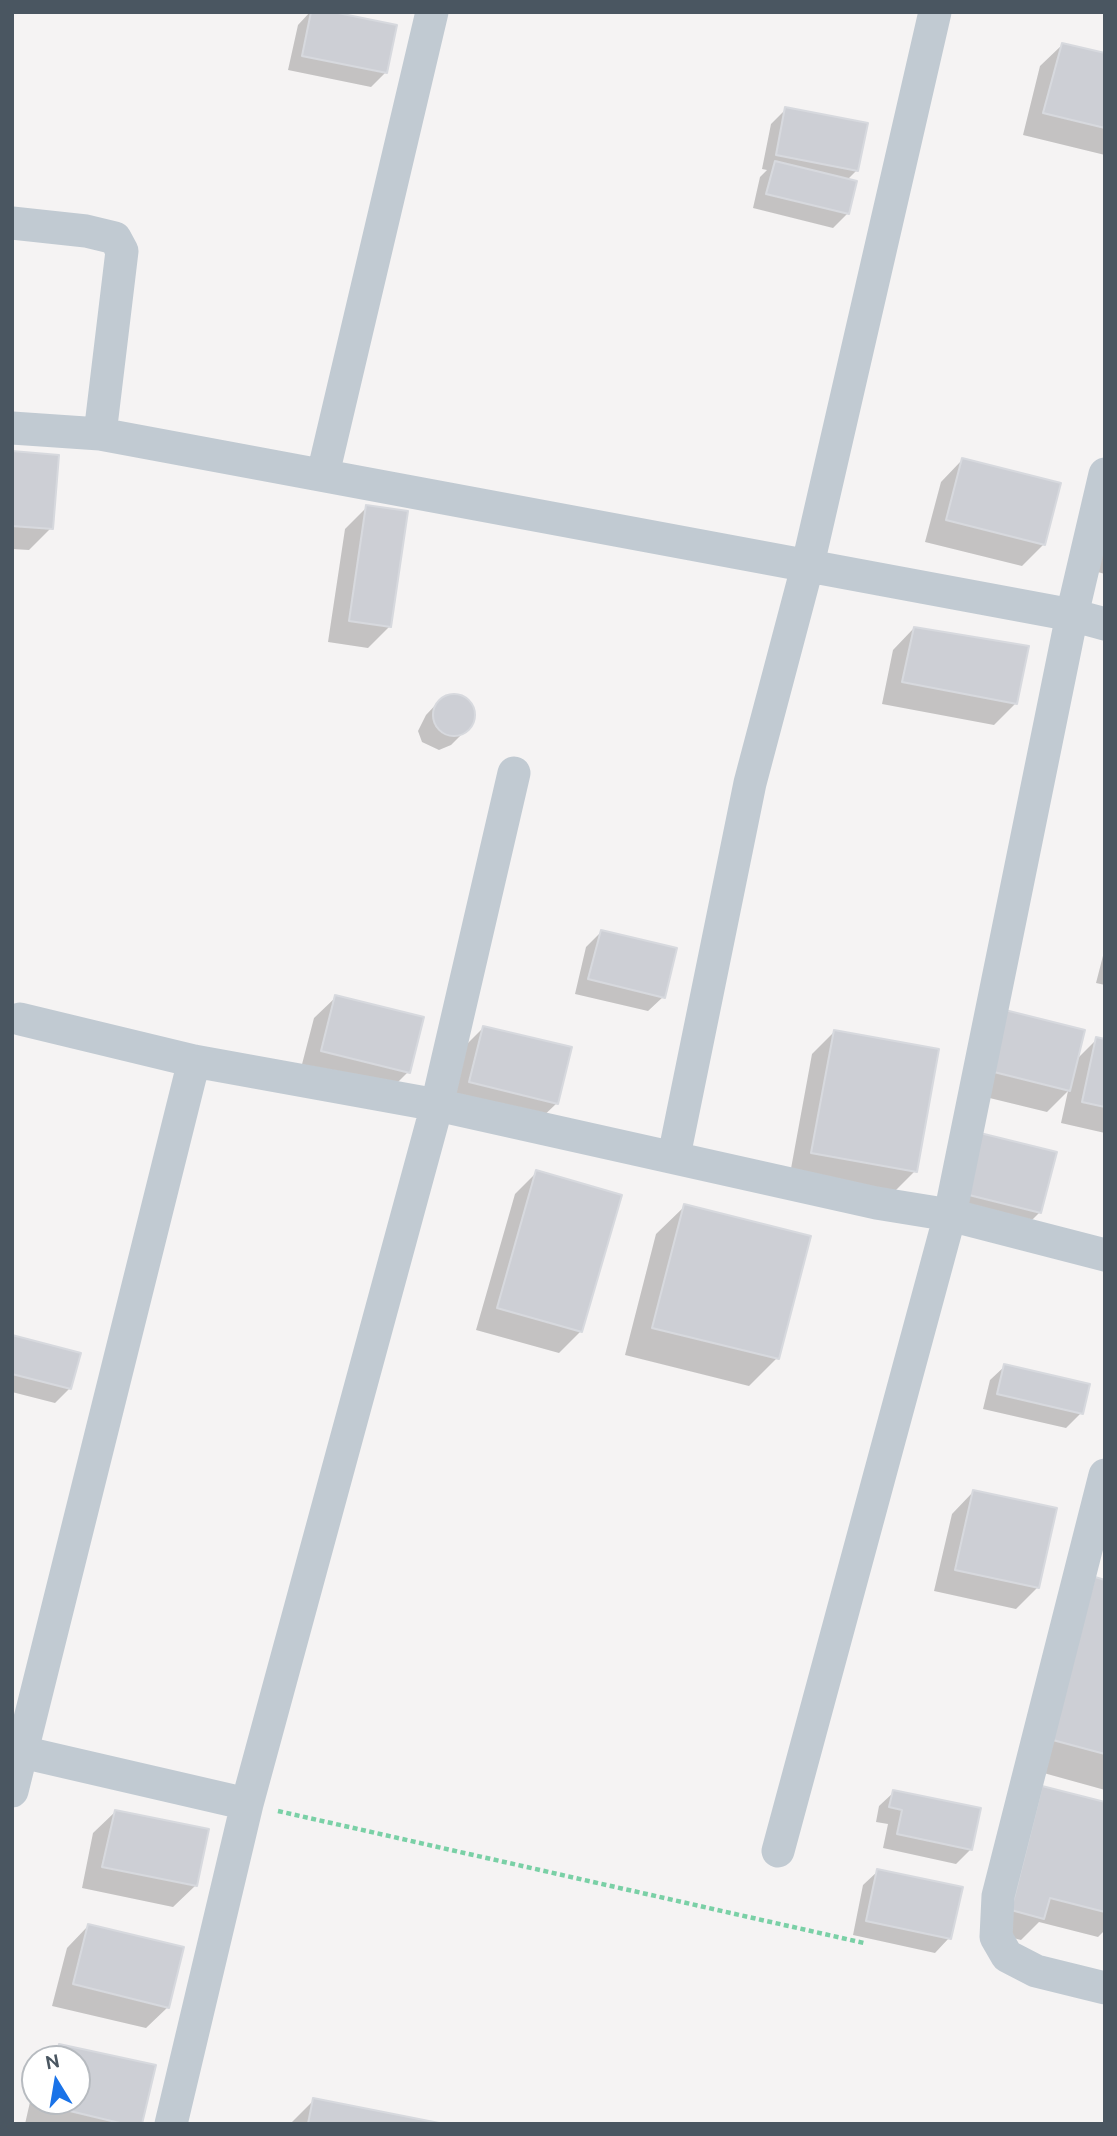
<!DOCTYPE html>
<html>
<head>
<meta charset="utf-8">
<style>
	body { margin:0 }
	#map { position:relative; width:1117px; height:2136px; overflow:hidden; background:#f5f3f3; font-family:Ubuntu,sans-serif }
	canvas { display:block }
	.frame { position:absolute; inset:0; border:14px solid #4a5661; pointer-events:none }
	.north { position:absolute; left:21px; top:2045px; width:70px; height:70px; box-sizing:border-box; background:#fff; border:2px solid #b7bbc0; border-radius:50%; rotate:349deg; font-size:19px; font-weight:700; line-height:28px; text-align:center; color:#4a5661 }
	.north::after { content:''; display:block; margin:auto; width:24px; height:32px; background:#1a73e8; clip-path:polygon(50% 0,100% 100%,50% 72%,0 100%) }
</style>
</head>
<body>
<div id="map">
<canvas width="1117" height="2136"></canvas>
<div class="frame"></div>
<div class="north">N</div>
</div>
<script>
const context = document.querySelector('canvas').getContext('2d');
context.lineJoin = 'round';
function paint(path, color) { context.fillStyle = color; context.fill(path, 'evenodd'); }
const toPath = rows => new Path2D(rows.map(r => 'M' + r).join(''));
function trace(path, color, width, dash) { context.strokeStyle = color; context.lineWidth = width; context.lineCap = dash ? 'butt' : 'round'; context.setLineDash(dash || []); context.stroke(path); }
paint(toPath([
	[310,12,324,12,386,72,371,87,288,70,298,25],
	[1062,45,1105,55,1105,155,1023,135,1040,66],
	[786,109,857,170,847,180,848,213,833,228,753,208,760,177,767,170,762,169,771,124],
	[12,453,51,528,29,550,12,549],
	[962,460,1043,545,1022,566,925,542,941,482],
	[367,507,390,626,368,648,328,642,345,529],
	[1105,516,1105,574,1090,570],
	[914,628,1016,703,994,725,882,704,893,650],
	[454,695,471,705,473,718,466,730,451,745,439,750,422,742,418,731,426,715,441,699],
	[601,932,663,997,648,1011,575,994,586,947],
	[1105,948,1105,985,1096,983],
	[336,997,408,1072,386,1094,300,1072,314,1018],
	[484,1027,557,1103,535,1124,448,1103,462,1049],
	[834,1032,915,1171,893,1193,790,1174,812,1054],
	[984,1034,1077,1059,1097,1039,1105,1041,1105,1133,1061,1123,1068,1091,1047,1112,969,1093],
	[977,1134,1040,1212,1018,1234,940,1215],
	[537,1172,581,1331,559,1353,476,1330,515,1194],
	[685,1206,777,1358,749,1386,625,1355,656,1234],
	[12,1337,69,1389,55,1403,12,1392],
	[1005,1366,1081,1413,1066,1428,983,1409,990,1380],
	[973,1492,1038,1587,1016,1609,934,1591,952,1514],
	[1105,1582,1105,1790,1022,1767],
	[894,1792,971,1849,956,1864,883,1848,888,1824,876,1822,879,1806],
	[1105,1803,1105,1930,1098,1937,1039,1922,1021,1940,990,1932],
	[115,1812,195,1886,173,1907,82,1888,93,1833],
	[878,1871,949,1938,935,1953,853,1935,863,1885],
	[88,1926,168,2007,146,2028,52,2006,67,1948],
	[60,2045,153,2067,140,2124,25,2124,35,2080,35,2101,77,2101,77,2059,46,2059],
	[314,2100,435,2124,290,2124]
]), '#0003');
const building = toPath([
	[311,12,333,12,397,25,387,73,302,56,311,12],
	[1062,43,1105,53,1105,128,1043,113,1062,43],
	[785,107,868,123,858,171,776,155,785,107],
	[775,161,857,181,849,214,766,194,775,161],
	[12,451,59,455,53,529,12,526,12,451],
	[962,458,1061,483,1045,545,946,520,962,458],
	[366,505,408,511,391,627,349,621,366,505],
	[914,627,1029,646,1017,704,902,682,914,627],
	'433 715a21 21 0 1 1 42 0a21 21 0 1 1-42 0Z',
	[601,930,677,948,665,998,588,979,601,930],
	[335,995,424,1017,410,1073,321,1051,335,995],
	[1005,1010,1085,1030,1070,1091,990,1071,1005,1010],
	[483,1026,572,1047,558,1104,469,1082,483,1026],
	[834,1030,939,1049,917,1172,811,1153,834,1030],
	[1096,1037,1105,1039,1105,1107,1082,1102,1096,1037],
	[976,1132,1057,1152,1041,1213,961,1193,976,1132],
	[536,1170,622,1195,582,1332,497,1308,536,1170],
	[684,1204,811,1236,779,1359,652,1328,684,1204],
	[12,1335,81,1353,71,1389,12,1374,12,1335],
	[1004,1364,1090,1384,1083,1414,997,1394,1004,1364],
	[973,1490,1057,1508,1039,1588,955,1570,973,1490],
	[1095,1577,1105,1580,1105,1754,1049,1739,1095,1577],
	[1042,1786,1105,1802,1105,1912,1050,1898,1044,1919,1011,1910,1042,1786],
	[893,1790,981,1808,972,1850,897,1834,902,1810,889,1807,893,1790],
	[115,1810,209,1829,197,1886,102,1867,115,1810],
	[877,1869,963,1887,951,1939,866,1921,877,1869],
	[88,1924,184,1947,169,2008,73,1984,88,1924],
	[59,2044,156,2065,142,2124,124,2124,45,2105,46,2101,77,2101,77,2059,56,2059,59,2044],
	[313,2098,444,2124,308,2124,313,2098]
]);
paint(building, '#cdcfd5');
trace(building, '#d7d9de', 2);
trace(toPath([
	[278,1811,864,1943]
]), '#7ad0a6', 4.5, [5, 3.5]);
trace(toPath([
	[12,223,86,231,115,238,122,251,100,434],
	[12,428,100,434,1072,615,950,1215,778,1851],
	[323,474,432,12],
	[1105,474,1072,615,1105,624],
	[20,1019,194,1061,437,1105,876,1203,950,1215,1105,1255],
	[674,1156,750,783,808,564,935,12],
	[1105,1475,998,1896,996,1937,1007,1956,1036,1971,1105,1988],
	[22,1752,247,1804],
	[12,1791,194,1061],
	[171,2124,247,1804,437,1105,514,773]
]), '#c1cad2', 33);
</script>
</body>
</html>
